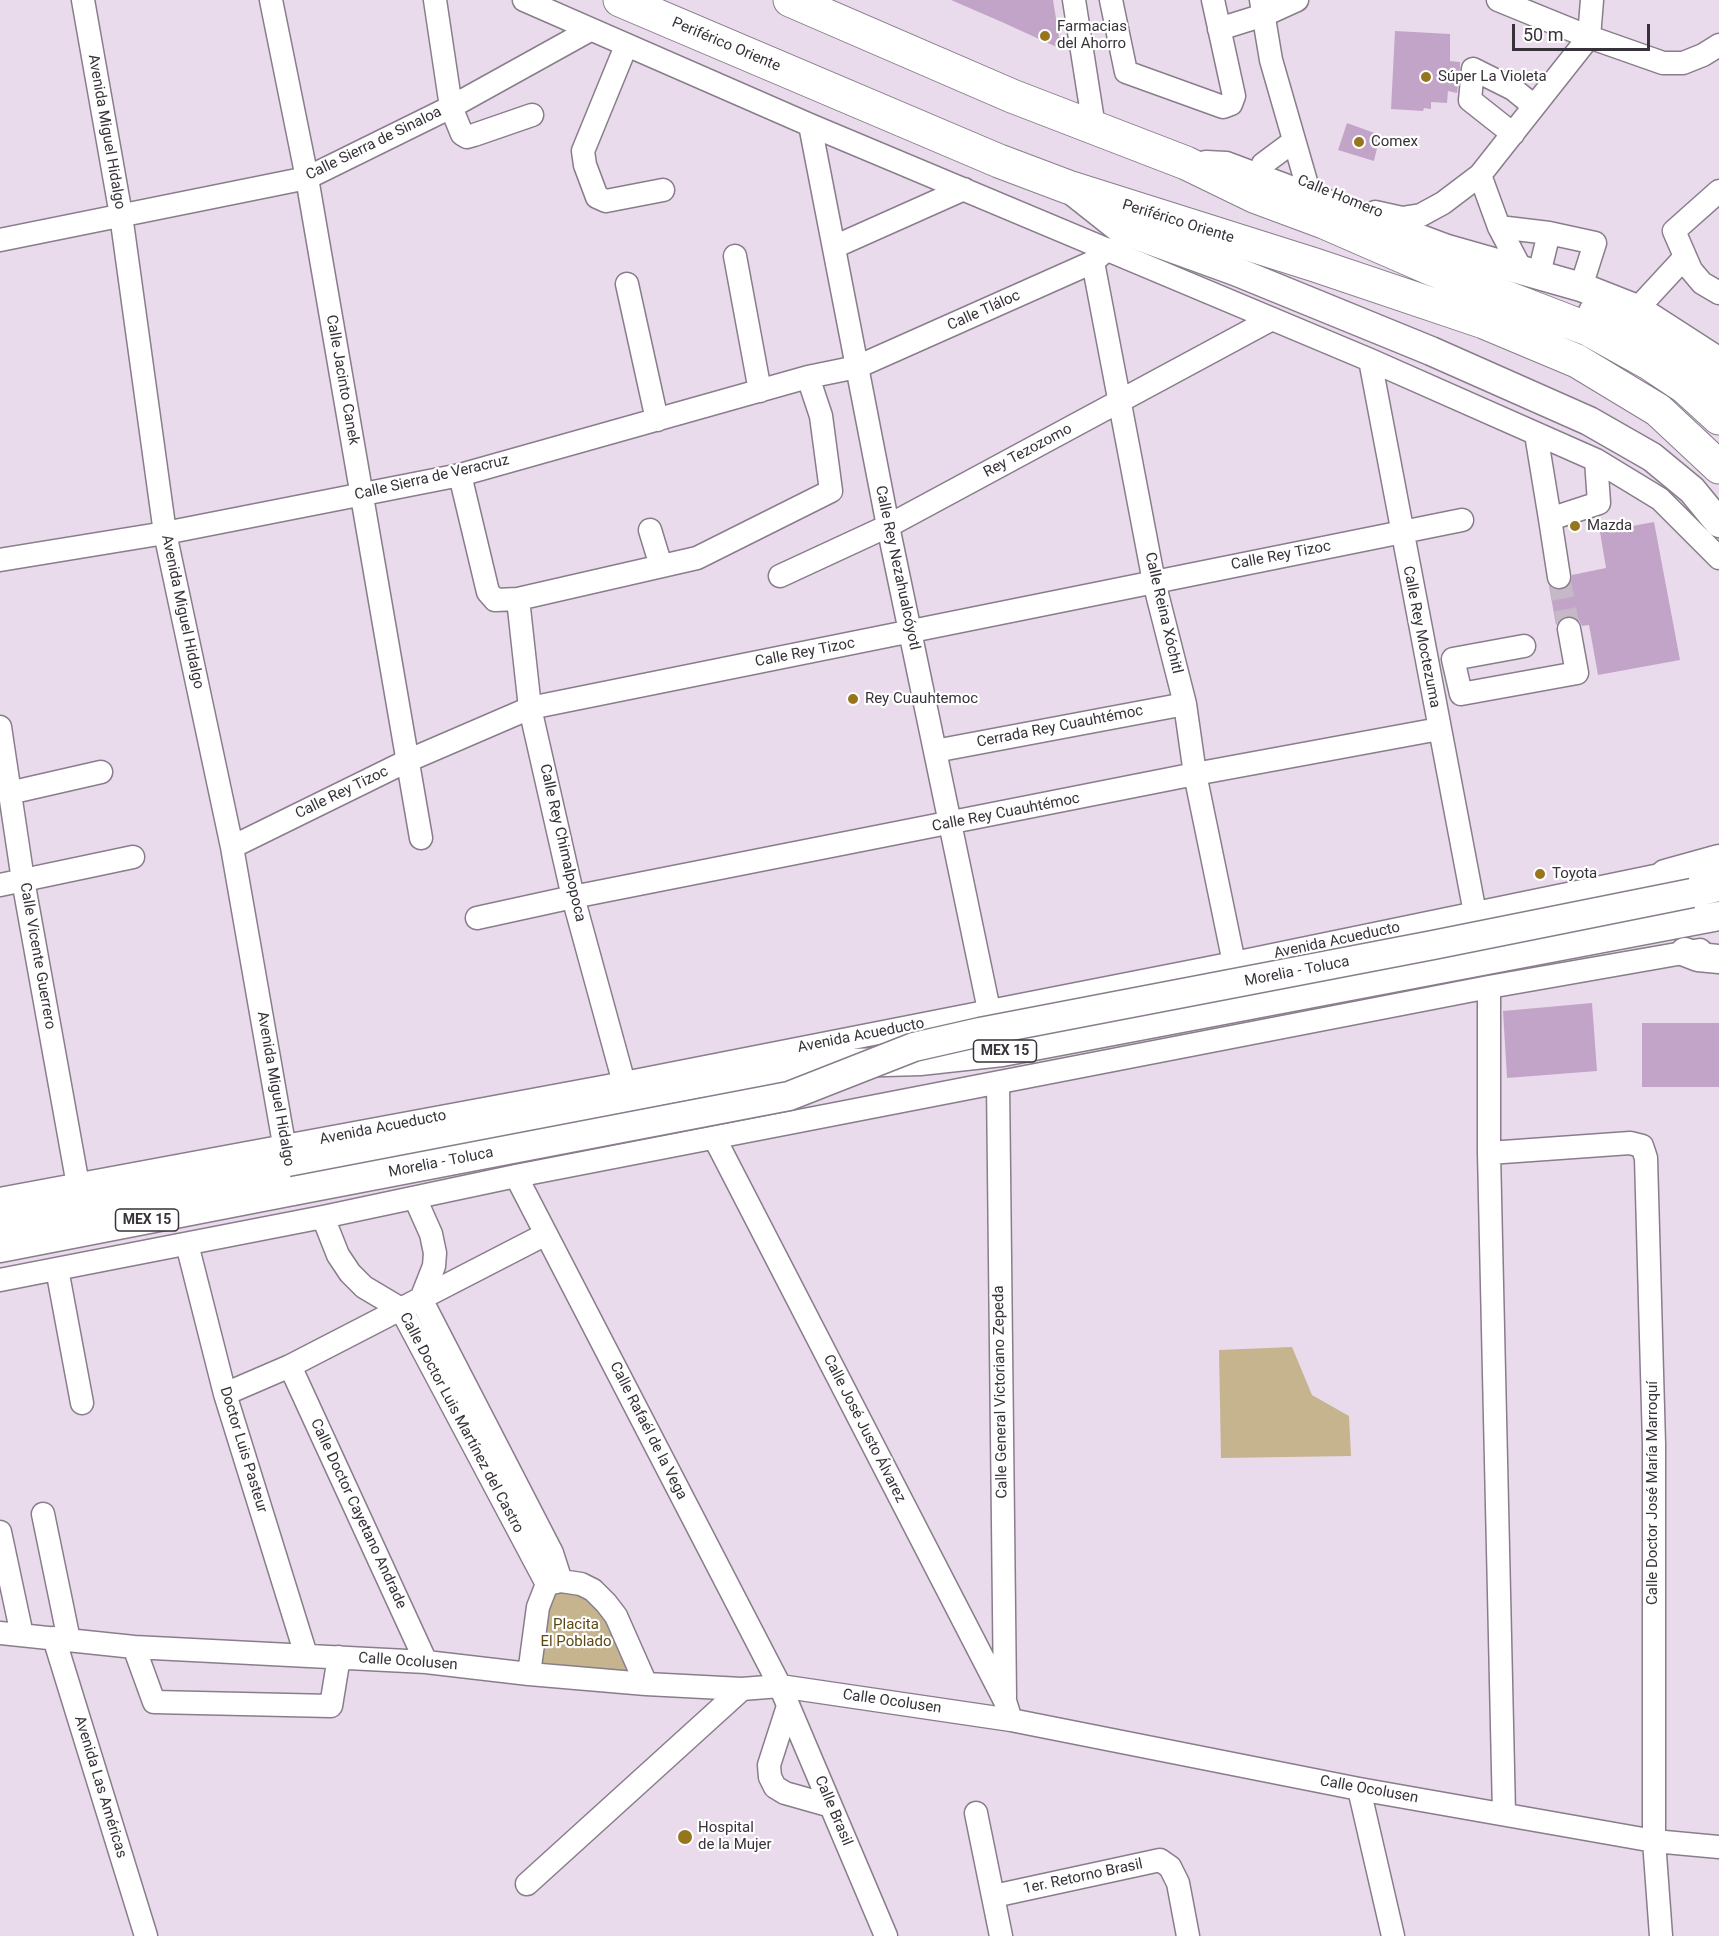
<!DOCTYPE html>
<html>
<head>
<meta charset="utf-8">
<style>
	body { margin:0 }
	#map { position:relative; width:1719px; height:1936px; overflow:hidden; background:#e9dbeb; font-family:Roboto,sans-serif }
	canvas { display:block }
	.scale { position:absolute; left:1512px; top:24px; width:138px; height:27px; box-sizing:border-box; border:3px solid #373239; border-top:0; padding-left:8px; font-size:18px; line-height:21px; white-space:nowrap; color:#373239; -webkit-text-stroke:4px #fff; paint-order:stroke }
</style>
</head>
<body>
<div id="map">
<canvas width="1719" height="1936"></canvas>
<div class="scale">50 m</div>
</div>
<script>
const context = document.querySelector('canvas').getContext('2d');
context.lineJoin = 'round';
function paint(path, color) { context.fillStyle = color; context.fill(path, 'evenodd'); }
const toPath = rows => new Path2D(rows.map(r => 'M' + r).join(''));
function trace(path, color, width, dash) { context.strokeStyle = color; context.lineWidth = width; context.lineCap = dash ? 'butt' : 'round'; context.setLineDash(dash || []); context.stroke(path); }
function drawText(font, color, halo, rows, align = 'center') {
  context.font = font + ' Roboto,sans-serif'; context.lineWidth = 4.5; context.setLineDash([]); context.textBaseline = 'middle'; context.strokeStyle = halo; context.fillStyle = color; for (const [text, x, y, turn = 0] of rows) {
    context.save(); context.translate(x, y); context.rotate((+turn || 0) * Math.PI / 180); context.textAlign = isNaN(turn) ? turn : align; if (halo) context.strokeText(text, 0, 0); context.fillText(text, 0, 0); context.restore();
  }
}
paint(toPath([
	[1292,1347,1312,1395,1349,1416,1351,1456,1221,1458,1219,1350],
	[573,1589,607,1614,630,1676,534,1668,550,1596,561,1590]
]), '#c5b48e');
paint(toPath([
	[951,0,1053,0,1061,49,1004,23],
	[1395,31,1450,34,1450,61,1460,62,1460,67,1457,93,1448,91,1447,103,1431,102,1431,109,1424,108,1423,111,1391,109],
	[1347,123,1380,135,1374,161,1338,150],
	[1654,522,1680,660,1598,675,1589,625,1582,626,1579,620,1574,617,1567,616,1561,618,1556,625,1549,586,1555,590,1562,590,1568,587,1571,582,1572,575,1606,568,1600,532],
	[1592,1003,1597,1071,1507,1078,1503,1011],
	[1642,1023,1719,1023,1719,1087,1642,1087]
]), '#c3a4c9');
trace(toPath([
	[1559,577,1569,629]
]), '#c5b9c7', 22, [22, 11]);
const minor = toPath([
	[83,0,121,215,165,533,232,847,287,1161],
	[271,0,307,178,421,838],
	[435,0,451,107,462,134,467,137,474,135,532,115],
	[524,0,810,125,1370,360,1596,460,1660,499,1719,558],
	[1074,0,1094,127],
	[1111,0,1126,72,1223,107,1231,104,1234,96,1213,0],
	[1261,0,1271,60,1307,185],
	[1498,0,1589,37,1663,63,1683,63,1703,55,1719,45],
	[1219,29,1264,15,1297,0],
	[626,46,583,151,585,165,597,197,606,201,663,190],
	[810,125,888,526,989,1010],
	[1513,134,1470,100,1473,69,1513,89,1534,106],
	[1263,164,1294,141],
	[1480,175,1499,227,1521,269],
	[1719,191,1674,231,1691,270,1702,283,1719,293],
	[1375,212,1402,218,1421,215,1443,203,1480,175,1589,37,1592,0],
	[1499,227,1549,233,1595,243,1581,287],
	[0,240,307,178,451,107,590,30],
	[834,247,964,189],
	[735,256,760,391],
	[1093,262,1154,582,1185,704,1195,774,1234,963],
	[1539,274,1549,233],
	[627,284,657,420],
	[1637,309,1685,257],
	[1370,360,1475,913],
	[1536,434,1550,519,1599,503,1596,460],
	[460,475,488,592,495,600,518,599,697,558,831,491,821,416,808,377],
	[1550,519,1559,577],
	[650,530,661,566],
	[0,560,165,533,460,475,808,377,857,367,1093,262,1107,249],
	[780,576,888,526,1272,319],
	[518,599,530,708,573,897,624,1083],
	[1524,646,1453,659,1461,694,1577,673,1569,629],
	[0,727,23,880,78,1185],
	[935,751,1185,704],
	[9,793,101,772],
	[232,847,407,761,530,708,1462,520],
	[0,885,133,857],
	[477,918,573,897,1195,774,1439,729],
	[1489,987,1489,1153,1504,1813],
	[998,1083,1005,1697],
	[715,1139,1005,1701,1011,1720],
	[1489,1153,1630,1143,1642,1146,1646,1158,1654,1444,1654,1841,1661,1936],
	[516,1176,780,1686,886,1936],
	[415,1198,431,1234,435,1253,434,1266,421,1299,552,1553,561,1581],
	[0,1199,624,1083,1234,963,1679,871],
	[323,1217,338,1255,350,1273,364,1287,401,1309,547,1584],
	[187,1244,225,1394,306,1655],
	[57,1269,82,1403],
	[0,1280,323,1217,516,1176,1489,987,1700,950],
	[290,1366,426,1662],
	[225,1394,290,1366,546,1234],
	[43,1514,69,1640],
	[0,1532,22,1635],
	[0,1633,134,1647,426,1662,529,1674,646,1684,742,1689,780,1686,1011,1720,1359,1789,1654,1841,1719,1847],
	[54,1638,146,1936],
	[134,1647,154,1702,331,1706,339,1657],
	[529,1674,538,1607,547,1584,561,1581,581,1584,593,1590,606,1603,616,1616,646,1684],
	[788,1706,769,1765,770,1777,775,1787,785,1793,831,1806],
	[1359,1789,1393,1936],
	[976,1813,1001,1936],
	[527,1884,742,1689],
	[994,1896,1160,1860,1170,1867,1178,1883,1188,1936]
]);
const major = toPath([
	[1206,165,1226,166,1447,249,1581,287,1637,309,1719,362],
	[1074,192,1122,230,1235,271,1431,351,1589,421,1652,457,1692,490,1719,523],
	[1593,312,1627,326,1677,359,1719,394],
	[1665,874,1719,859],
	[1692,893,1719,887],
	[1685,952,1698,957,1719,959],
	[0,1220,701,1083,851,1063,920,1061,1002,1052,1719,916],
	[0,1248,293,1191]
]);
const highway = toPath([
	[620,0,999,161,1068,187,1315,265,1484,322,1577,361,1658,410,1719,467],
	[790,0,1012,96,1186,163,1254,196,1324,222,1432,269,1588,329,1649,363,1685,387,1719,418]
]);
trace(minor, '#897d8c', 25);
trace(major, '#897d8c', 31);
trace(highway, '#897d8c', 35);
trace(minor, '#fff', 22);
trace(major, '#fff', 28);
trace(highway, '#fff', 33);
const majorBridge = toPath([
	[293,1191,789,1096,914,1047,980,1032,1433,945,1692,893]
]);
trace(majorBridge, '#897d8c', 31, []);
trace(majorBridge, '#fff', 28);
for (const [x, y, r, color] of [
	[1045,36,6,"#96751d"],
	[1426,77,6,"#96751d"],
	[1359,142,6,"#96751d"],
	[1575,526,6,"#96751d"],
	[853,699,6,"#96751d"],
	[1540,874,6,"#96751d"],
	[685,1837,8,"#96751d"]
]) { const dot = new Path2D(); dot.arc(x, y, r, 0, 2 * Math.PI); context.fillStyle = color; context.fill(dot); trace(dot, '#fff', 2); }
for (const [x, y, w] of [
	[1005,1051,63],
	[147,1220,63]
]) { const box = new Path2D(); box.roundRect(x - w / 2, y - 11, w, 22, 4.5); context.fillStyle = '#fff'; context.fill(box); trace(box, '#373239', 1.5); }
drawText('bold 14px', '#373239', null, [
	["MEX 15",1005,1051],
	["MEX 15",147,1220]
]);
drawText('15px', '#373239', '#fff', [
	["Farmacias",1057,27],
	["del Ahorro",1057,44],
	["Súper La Violeta",1438,77],
	["Comex",1371,142],
	["Mazda",1587,526],
	["Rey Cuauhtemoc",865,699],
	["Toyota",1552,874],
	["Hospital",698,1828],
	["de la Mujer",698,1845]
], 'left');
drawText('15px', '#373239', '#fff', [
	["Periférico Oriente",726,45,23],
	["Avenida Miguel Hidalgo",106,132,80],
	["Calle Sierra de Sinaloa",374,144,-26],
	["Calle Homero",1340,197,22],
	["Periférico Oriente",1178,222,17],
	["Calle Tláloc",984,311,-24],
	["Calle Jacinto Canek",342,380,80],
	["Rey Tezozomo",1028,451,-28],
	["Calle Sierra de Veracruz",432,478,-13],
	["Calle Rey Tizoc",1281,556,-11],
	["Calle Rey Nezahualcóyotl",897,568,78],
	["Avenida Miguel Hidalgo",182,612,78],
	["Calle Reina Xóchitl",1163,613,77],
	["Calle Rey Moctezuma",1421,637,79],
	["Calle Rey Tizoc",805,653,-11],
	["Cerrada Rey Cuauhtémoc",1060,727,-11],
	["Calle Rey Tizoc",342,793,-26],
	["Calle Rey Cuauhtémoc",1006,813,-11],
	["Calle Rey Chimalpopoca",562,843,77],
	["Avenida Acueducto",1337,941,-12],
	["Calle Vicente Guerrero",37,956,80],
	["Morelia - Toluca",1297,972,-11],
	["Avenida Acueducto",861,1036,-11],
	["Avenida Miguel Hidalgo",275,1089,80],
	["Avenida Acueducto",383,1128,-11],
	["Morelia - Toluca",441,1163,-11],
	["Calle General Victoriano Zepeda",1001,1392,-91],
	["Calle Doctor Luis Martínez del Castro",461,1423,62],
	["Calle José Justo Álvarez",864,1429,63],
	["Calle Rafaél de la Vega",648,1431,63],
	["Doctor Luis Pasteur",243,1450,73],
	["Calle Doctor José María Marroquí",1653,1493,-90],
	["Calle Doctor Cayetano Andrade",358,1514,65],
	["Calle Ocolusen",408,1662,4],
	["Calle Ocolusen",892,1702,8],
	["Avenida Las Américas",100,1787,73],
	["Calle Ocolusen",1369,1790,10],
	["Calle Brasil",833,1811,67],
	["1er. Retorno Brasil",1083,1877,-12]
]);
drawText('15px', '#5c4812', '#fff', [
	["Placita",576,1625],
	["El Poblado",576,1642]
]);
</script>
</body>
</html>
